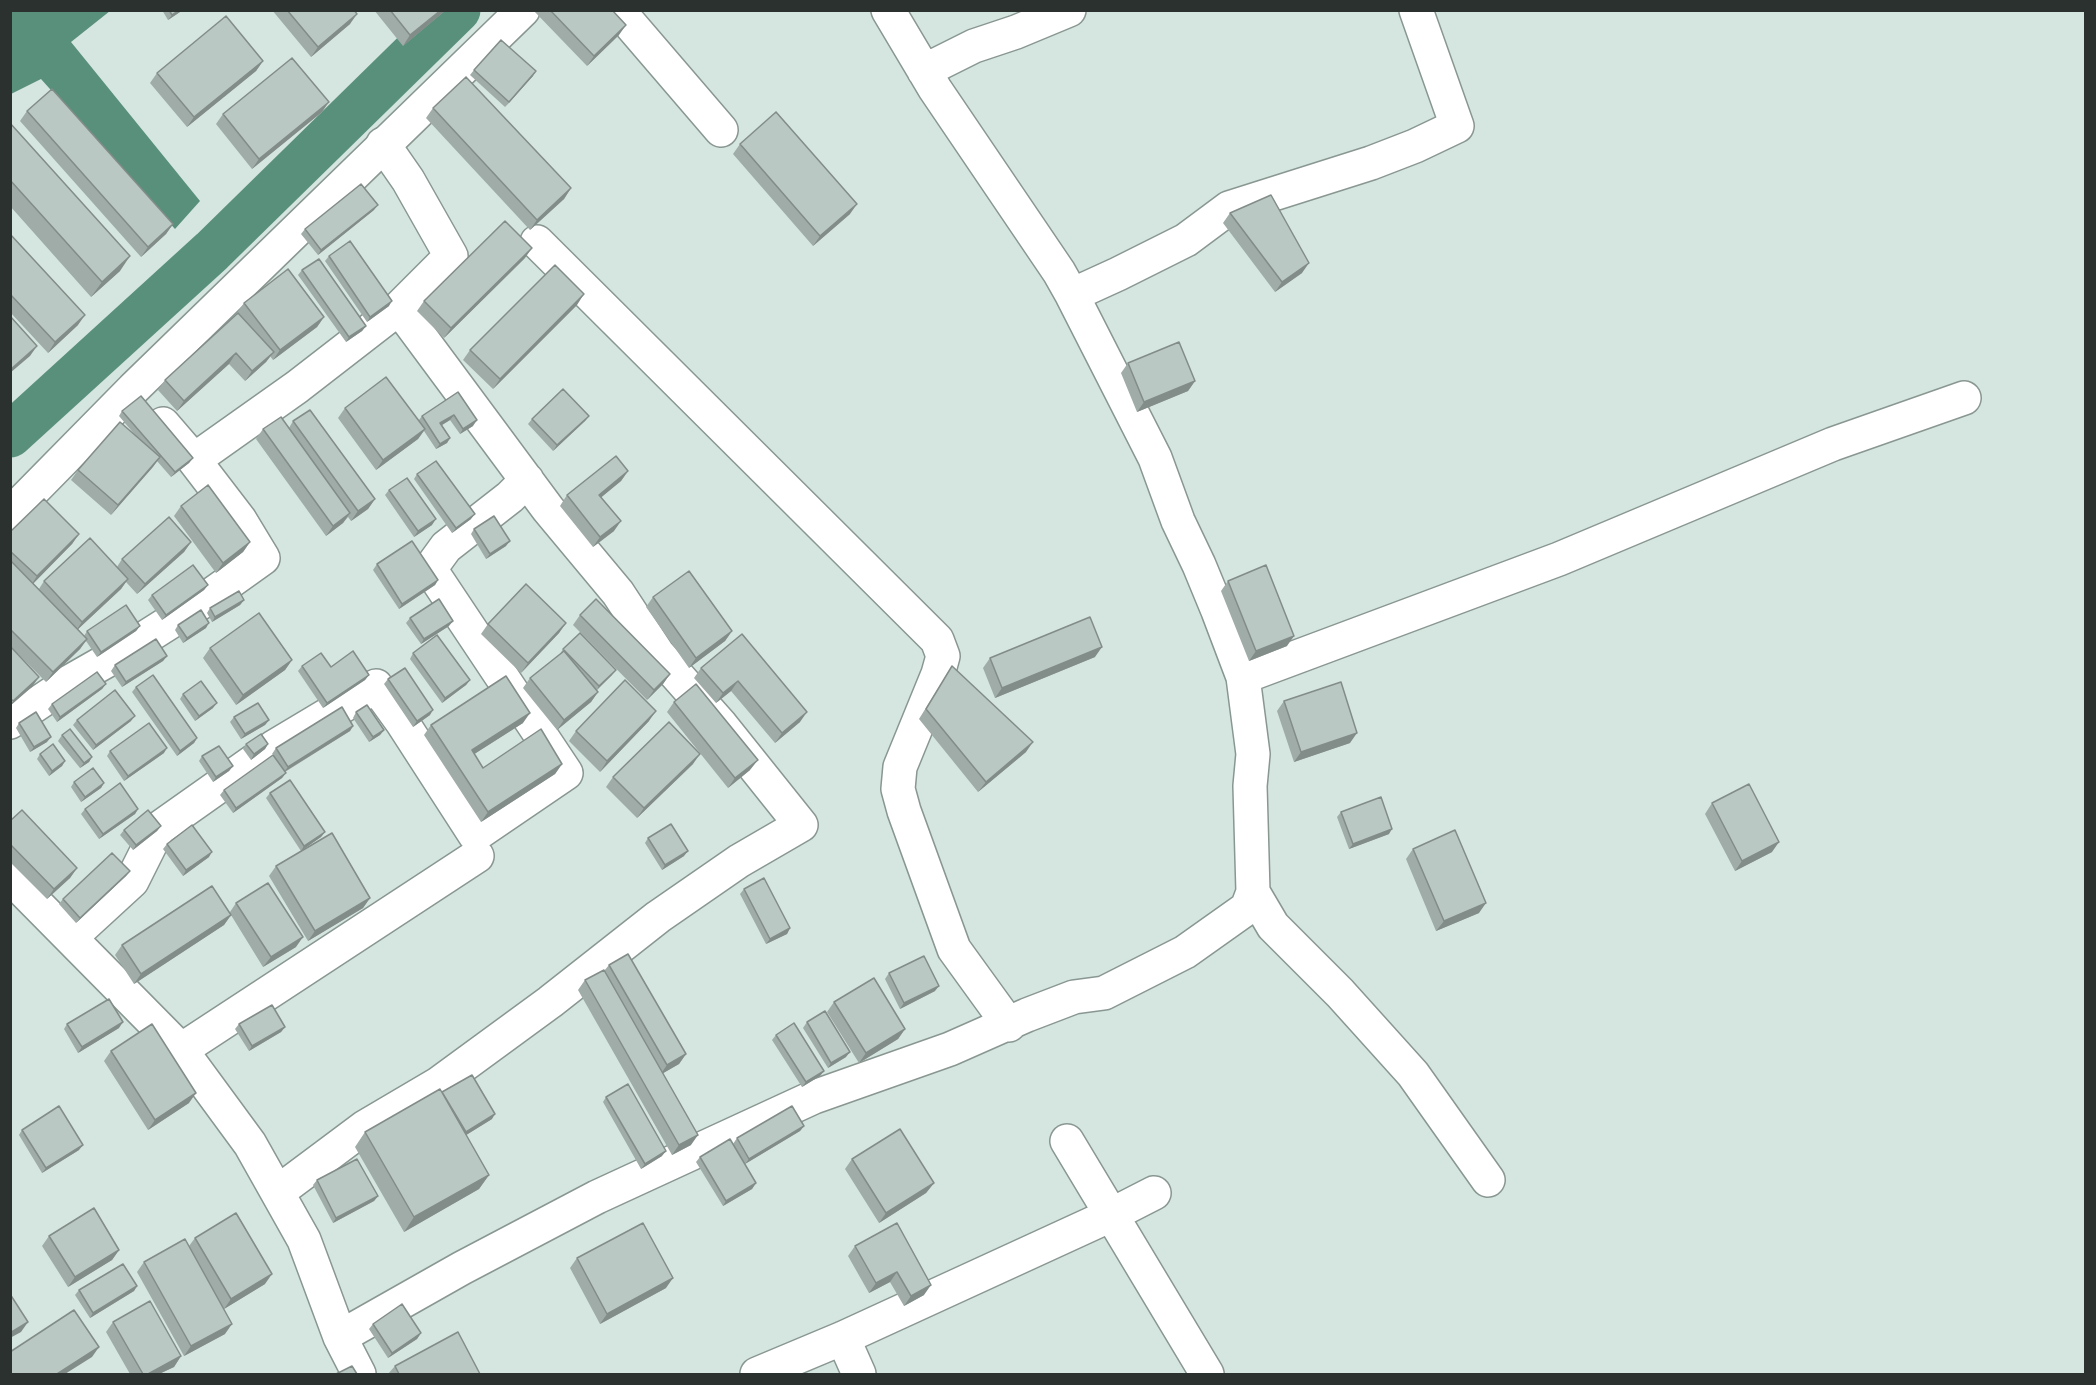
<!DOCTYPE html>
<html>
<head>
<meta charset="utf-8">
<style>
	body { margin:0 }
	#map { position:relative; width:2096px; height:1385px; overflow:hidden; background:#d5e5df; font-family:"Noto Sans",sans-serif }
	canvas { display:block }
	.frame { position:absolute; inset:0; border:12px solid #2b312e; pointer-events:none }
</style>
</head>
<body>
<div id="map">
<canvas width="2096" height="1385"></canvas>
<div class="frame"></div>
</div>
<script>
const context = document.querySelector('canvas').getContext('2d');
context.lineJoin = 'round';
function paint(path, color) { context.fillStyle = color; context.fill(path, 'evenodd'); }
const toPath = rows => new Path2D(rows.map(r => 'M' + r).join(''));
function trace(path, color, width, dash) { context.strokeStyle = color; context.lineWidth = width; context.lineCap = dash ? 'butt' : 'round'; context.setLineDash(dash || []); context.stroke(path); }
paint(toPath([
	[11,11,110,11,71,42,200,201,175,229,41,79,11,94]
]), '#59907c');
trace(toPath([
	[10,435,212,251,458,10]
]), '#59907c', 45);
const minor = toPath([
	[618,10,721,130],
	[924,71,974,46,1016,32,1069,10],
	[537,242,937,640,943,656,938,674,900,767,898,789,904,811,954,949,1009,1025],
	[1072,295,1118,274,1186,240,1229,208,1371,163,1415,146,1457,126,1416,10],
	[194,460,297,387,399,308],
	[1243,677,1559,559,1833,444,1964,398],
	[10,722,71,681,129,648,200,603,263,558,240,520,194,460,163,424],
	[10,877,181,1050,250,1144,304,1240,340,1337,359,1374],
	[1253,892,1273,926,1340,993,1413,1074,1488,1180],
	[71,937,132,881,158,829,274,747,376,686,402,722,475,835,566,773,430,569,446,547,510,497,527,480],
	[181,1050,477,856],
	[1067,1141,1207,1374],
	[278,1192,365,1127,438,1084,550,1002,658,917,739,861,801,825,721,725,658,654,618,593,548,509,399,308,451,256,408,180,383,144],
	[340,1337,462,1268,597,1197,814,1097,950,1049,1027,1015,1074,997,1104,993,1185,952,1247,908,1253,892,1250,786,1253,754,1243,677,1218,611,1199,565,1178,521,1155,458,1072,295,1059,272,935,89,888,10],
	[843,1338,859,1374],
	[757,1374,843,1338,1111,1215,1154,1193]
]);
const major = toPath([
	[10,514,133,389,523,10]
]);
trace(minor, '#899791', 36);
trace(major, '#899791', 36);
trace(minor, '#fff', 33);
trace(major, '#fff', 33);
paint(toPath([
	[162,10,183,10,168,20],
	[272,10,354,10,350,24,311,57],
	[374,10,446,10,403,46],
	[533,10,612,10,619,35,587,66],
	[263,61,256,71,187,127,150,83,157,73],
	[474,70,533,76,505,107,470,75],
	[433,108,571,188,564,199,530,230,426,118],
	[27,111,173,224,166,234,141,257,20,121],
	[322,112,252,169,216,124,223,114],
	[10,123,120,271,91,297,10,206],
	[740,144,850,214,813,246,733,154],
	[374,210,318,255,301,234,305,229],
	[1230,213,1302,273,1275,292,1223,223],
	[10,234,78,325,48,353,10,312],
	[329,256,389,306,367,322,325,261],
	[525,258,444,338,417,311,424,301],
	[302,270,366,326,362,331,346,342,298,275],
	[244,303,324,317,317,327,273,360,270,356,266,362,245,381,229,364,177,411,158,390,165,380,238,313,237,313],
	[577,305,493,389,463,360,470,350],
	[1128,363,1195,381,1188,391,1137,412,1121,373],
	[458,392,473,426,460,434,450,420,442,425,450,438,447,443,436,449,424,431,418,439,376,470,338,418,345,408,419,420,422,416],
	[122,411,193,458,189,463,171,477,157,461,111,515,71,480,78,470,136,436,119,416],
	[589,416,585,421,553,451,528,424,532,419],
	[293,421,375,499,368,509,351,521,348,517,343,523,326,536,256,439,263,429,289,428],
	[628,471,621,481,601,497,614,531,593,547,560,506,567,495],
	[417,474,471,519,452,533,414,479],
	[389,490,432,525,414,537,385,495],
	[181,506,250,542,243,552,216,573,174,516],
	[474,529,506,546,486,559,471,534],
	[10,532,79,534,72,544,33,583,39,589,44,581,117,567,122,559,191,542,184,552,137,594,126,582,121,589,78,629,84,636,87,631,140,626,136,631,97,657,86,641,80,649,46,682,10,646],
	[377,564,438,580,435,585,399,609,373,570],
	[1228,581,1287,646,1249,661,1221,591],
	[208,585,204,590,162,620,148,600,152,595],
	[653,597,732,631,725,641,689,668,646,607],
	[244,600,240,605,212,622,207,613,210,608],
	[580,615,670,674,663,684,647,700,573,625],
	[410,618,449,626,421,644,406,623],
	[566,623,559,633,521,673,481,634,488,624],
	[178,625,206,628,183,643,175,630],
	[742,634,800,722,775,743,731,691,716,703,694,678,701,668],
	[210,648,292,660,285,670,236,705,203,658],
	[563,649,612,675,596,690,598,692,591,702,557,730,523,688,530,678,560,654],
	[413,653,470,680,466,685,442,703,410,659],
	[167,656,163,661,122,687,111,671,115,665],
	[1095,657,995,698,983,668,990,658],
	[302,666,331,667,369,675,365,680,323,708,298,671],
	[952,666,1026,752,978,792,919,719],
	[388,679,430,715,413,727,384,684],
	[106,684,102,689,57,722,48,709,52,704],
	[136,687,197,738,194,743,177,756,132,692],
	[183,694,213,708,195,721,180,699],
	[1284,701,1350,743,1294,762,1277,711],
	[674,702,750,770,728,788,667,712],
	[356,712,384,730,380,735,369,742,353,718],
	[234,717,269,720,265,725,241,739,230,722],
	[77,720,131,721,93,750,73,725],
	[649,721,600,772,569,741,576,731],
	[19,723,47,742,30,752,16,728],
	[523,723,474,754,483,768,562,764,555,774,481,822,424,735,431,725],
	[353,726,350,731,285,772,286,773,282,778,233,813,220,795,224,790,274,755,272,754,276,748],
	[62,735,92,757,89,762,80,768,58,741],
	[246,744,268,744,265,749,251,760,243,749],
	[110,751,164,753,124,781,107,756],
	[40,754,65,761,62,766,49,776,37,759],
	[202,756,233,766,229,771,213,782,199,761],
	[693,764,637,818,606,787,613,777],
	[74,782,104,783,101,788,81,802,71,787],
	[270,793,325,832,321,837,301,851,266,798],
	[1712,803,1772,852,1735,871,1705,814],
	[85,809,138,809,135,814,99,839,81,814],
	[1341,812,1389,834,1349,849,1337,817],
	[10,821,77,868,70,878,47,899,10,862],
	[161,826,157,831,133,850,120,835,124,830],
	[648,838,684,856,662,870,645,843],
	[167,844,209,857,183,876,163,849],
	[1413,849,1479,913,1436,931,1406,859],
	[276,866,370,898,363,908,308,941,269,876],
	[130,871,126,876,76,923,59,904,63,899],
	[744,889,790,928,787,934,766,944,740,894],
	[236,903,296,947,263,967,231,915,224,925,134,984,115,955,122,945,230,912],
	[609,965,686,1054,679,1064,663,1073,691,1145,672,1155,578,990,585,980,604,971],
	[889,973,935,991,900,1009,885,979],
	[834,1002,905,1029,898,1039,859,1063,827,1012],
	[807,1022,846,1057,828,1068,803,1028],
	[67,1024,119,1028,78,1053,64,1029],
	[239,1024,285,1027,281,1032,249,1051,235,1029],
	[776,1035,820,1076,802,1087,772,1040],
	[111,1051,189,1103,148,1130,104,1061],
	[442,1093,492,1119,466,1135,489,1175,479,1189,404,1232,355,1147,365,1132],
	[606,1097,662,1156,641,1169,603,1102],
	[804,1126,800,1131,745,1164,733,1144,737,1138],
	[22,1130,79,1150,42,1173,19,1135],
	[700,1157,756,1183,752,1189,723,1206,696,1162],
	[852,1159,934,1183,926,1193,879,1223,845,1169],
	[317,1180,378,1196,374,1201,333,1223,313,1185],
	[897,1223,924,1295,904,1306,890,1282,869,1293,848,1256,855,1246],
	[49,1236,119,1250,112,1260,68,1287,42,1246],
	[195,1238,265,1284,224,1309,225,1334,184,1356,137,1272,144,1262,189,1246],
	[577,1258,666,1288,600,1324,570,1268],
	[137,1286,134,1291,90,1318,75,1295,79,1290],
	[113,1322,181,1356,174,1367,159,1374,130,1374,106,1332],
	[373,1324,421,1333,417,1339,388,1358,369,1329],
	[395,1366,480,1374,388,1374]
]), '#9faca7');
paint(toPath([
	[179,10,183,10,168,20,172,15],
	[441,10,446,10,403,46,410,35],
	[357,14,350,24,311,57,318,47],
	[626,25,619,35,587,66,594,56],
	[263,61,256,71,187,127,194,117],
	[536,71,533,76,505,107,509,102],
	[329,102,322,112,252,169,259,159],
	[571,188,564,199,530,230,537,220],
	[857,204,850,214,813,246,820,236],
	[378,205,374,210,318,255,321,250],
	[173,224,166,234,141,257,148,247],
	[532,248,525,258,444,338,451,328],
	[130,256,120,271,91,297,102,282],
	[1309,263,1302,273,1275,292,1282,282],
	[584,294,577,305,493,389,500,379],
	[392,301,389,306,367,322,370,317],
	[85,315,78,325,48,353,55,342],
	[324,317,317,327,273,360,280,350],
	[366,326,362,331,346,342,349,337],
	[37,346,30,356,10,373,10,370],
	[274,352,266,362,245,381,252,371],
	[236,353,229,364,177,411,184,401],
	[1195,381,1188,391,1137,412,1144,402],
	[454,415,450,420,437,428,440,423],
	[589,416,585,421,553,451,557,445],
	[477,420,473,426,460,434,463,429],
	[425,429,418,439,376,470,383,460],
	[450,438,447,443,436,449,440,444],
	[160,457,153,467,111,515,118,505],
	[193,458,189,463,171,477,175,472],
	[628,471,621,481,592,505,599,495],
	[375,499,368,509,351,521,358,511],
	[350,513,343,523,326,536,333,526],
	[475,514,471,519,452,533,456,528],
	[436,519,432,525,414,537,418,531],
	[621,521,614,531,593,547,600,537],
	[79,534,72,544,30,587,37,576],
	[510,541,506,546,486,559,490,554],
	[191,542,184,552,137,594,145,584],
	[250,542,243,552,216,573,223,563],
	[128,579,121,589,75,632,82,622],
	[438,580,435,585,399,609,402,604],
	[208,585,204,590,162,620,166,615],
	[244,600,240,605,212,622,215,617],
	[453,621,449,626,421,644,424,639],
	[209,623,206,628,183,643,187,638],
	[566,623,559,633,521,673,528,663],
	[140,626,136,631,97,657,101,652],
	[732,631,725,641,689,668,696,658],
	[1294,636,1287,646,1249,661,1256,651],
	[87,639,80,649,46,682,53,672],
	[1102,647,1095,657,995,698,1002,688],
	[167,656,163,661,122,687,126,682],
	[292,660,285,670,236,705,243,695],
	[616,670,612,675,596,691,599,686],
	[670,674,663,684,647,700,654,690],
	[369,675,365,680,323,708,327,703],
	[39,677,32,687,10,706,10,704,13,701],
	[470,680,466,685,442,703,445,698],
	[738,681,731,691,716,703,723,693],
	[106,684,102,689,57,722,60,717],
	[598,692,591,702,557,730,564,720],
	[217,703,213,708,195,721,199,716],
	[433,710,430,715,413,727,417,721],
	[656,711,649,721,600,772,607,761],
	[807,712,800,722,775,743,782,733],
	[530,713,523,723,465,760,472,750],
	[135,716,131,721,93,750,96,745],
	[269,720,265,725,241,739,245,734],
	[353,726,350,731,284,772,288,767],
	[384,730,380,735,369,742,373,737],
	[1357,733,1350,743,1294,762,1301,752],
	[51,737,47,742,30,752,34,747],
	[197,738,194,743,177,756,180,751],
	[1033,742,1026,752,978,792,986,782],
	[268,744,265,749,251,760,254,754],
	[167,748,164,753,124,781,128,776],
	[700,754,693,764,637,818,644,808],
	[92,757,89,762,80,768,84,763],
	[758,760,750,770,728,788,735,778],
	[65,761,62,766,49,776,52,771],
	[562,764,555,774,481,822,488,812],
	[233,766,229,771,213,782,216,777],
	[286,773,282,778,233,813,236,808],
	[104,783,101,788,81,802,85,797],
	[138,809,135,814,99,839,103,834],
	[161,826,157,831,133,850,136,845],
	[1392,829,1389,834,1349,849,1353,844],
	[325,832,321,837,301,851,304,846],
	[1779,842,1772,852,1735,871,1742,861],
	[688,851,684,856,662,870,665,865],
	[212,852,209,857,183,876,186,870],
	[77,868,70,878,47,899,54,889],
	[130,871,126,876,76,923,80,918],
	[370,898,363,908,308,941,315,931],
	[1486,903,1479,913,1436,931,1444,921],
	[231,915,224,925,134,984,141,974],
	[790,928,787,934,766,944,770,939],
	[303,937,296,947,263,967,271,957],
	[939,986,935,991,900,1009,904,1003],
	[123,1022,119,1028,78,1053,82,1047],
	[285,1027,281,1032,249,1051,252,1046],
	[905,1029,898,1039,859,1063,866,1053],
	[850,1052,846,1057,828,1068,831,1063],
	[686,1054,679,1064,660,1075,667,1065],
	[824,1071,820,1076,802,1087,806,1082],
	[196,1093,189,1103,148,1130,155,1120],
	[495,1114,492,1119,463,1137,466,1132],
	[804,1126,800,1131,745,1164,749,1159],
	[698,1135,691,1145,672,1155,679,1145],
	[83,1145,79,1150,42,1173,46,1168],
	[666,1151,662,1156,641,1169,645,1164],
	[489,1175,479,1189,404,1232,414,1217],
	[756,1183,752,1189,723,1206,726,1201],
	[934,1183,926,1193,879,1223,886,1213],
	[378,1196,374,1201,333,1223,336,1218],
	[119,1250,112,1260,68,1287,75,1277],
	[897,1272,890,1282,869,1293,876,1283],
	[272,1274,265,1284,224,1309,231,1299],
	[673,1278,666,1288,600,1324,607,1314],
	[931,1285,924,1295,904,1306,911,1296],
	[137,1286,134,1291,90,1318,93,1313],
	[28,1322,21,1332,10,1338,10,1333],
	[232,1324,225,1334,184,1356,191,1346],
	[421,1333,417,1339,388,1358,392,1353],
	[99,1347,92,1357,65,1374,57,1374],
	[181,1356,174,1367,159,1374,148,1374]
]), '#828c88');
const building = toPath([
	[169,10,179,10,172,15,169,10],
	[287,10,354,10,357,14,318,47,287,10],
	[390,10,441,10,410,35,390,10],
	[550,10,612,10,626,25,594,56,550,10],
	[226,16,263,61,194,117,157,73,226,16],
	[501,40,536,71,509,102,474,70,501,40],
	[292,58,329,102,259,159,223,114,292,58],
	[466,77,571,188,537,220,433,108,466,77],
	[52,89,173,224,148,247,27,111,52,89],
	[776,112,857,204,820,236,740,144,776,112],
	[10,123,130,256,102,282,10,180,10,123],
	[361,184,378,205,321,250,305,229,361,184],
	[1271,195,1309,263,1282,282,1230,213,1271,195],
	[505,221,532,248,451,328,424,301,505,221],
	[10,234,85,315,55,342,10,294,10,234],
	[350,241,392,301,370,317,329,256,350,241],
	[319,259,366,326,349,337,302,270,319,259],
	[555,265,584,294,500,379,470,350,555,265],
	[288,269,324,317,280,350,244,303,288,269],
	[238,313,274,352,252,371,236,353,184,401,165,380,238,313],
	[10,316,37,346,10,370,10,316],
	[1179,342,1195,381,1144,402,1128,363,1179,342],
	[386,377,425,429,383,460,345,408,386,377],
	[563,389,589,416,557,445,532,419,563,389],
	[458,392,477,420,463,429,454,415,440,423,450,438,440,444,422,416,458,392],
	[141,396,193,458,175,472,122,411,141,396],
	[310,410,375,499,358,511,293,421,310,410],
	[281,417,350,513,333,526,263,429,281,417],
	[120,422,160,457,118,505,78,470,120,422],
	[616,456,628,471,599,495,621,521,600,537,567,495,616,456],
	[436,461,475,514,456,528,417,474,436,461],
	[407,478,436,519,418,531,389,490,407,478],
	[208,485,250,542,223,563,181,506,208,485],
	[44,499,79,534,37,576,10,551,10,532,44,499],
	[494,516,510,541,490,554,474,529,494,516],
	[169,517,191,542,145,584,122,559,169,517],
	[90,538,128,579,82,622,44,581,90,538],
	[412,541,438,580,402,604,377,564,412,541],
	[10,560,87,639,53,672,10,629,10,560],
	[193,565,208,585,166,615,152,595,193,565],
	[1266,565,1294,636,1256,651,1228,581,1266,565],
	[689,571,732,631,696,658,653,597,689,571],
	[526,584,566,623,528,663,488,624,526,584],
	[239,591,244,600,215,617,210,608,239,591],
	[439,599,453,621,424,639,410,618,439,599],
	[596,599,670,674,654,690,580,615,596,599],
	[126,605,140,626,101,652,87,631,126,605],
	[201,610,209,623,187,638,178,625,201,610],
	[259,613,292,660,243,695,210,648,259,613],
	[1090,617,1102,647,1002,688,990,658,1090,617],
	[580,633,616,670,599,686,563,649,580,633],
	[742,634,807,712,782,733,738,681,723,693,701,668,742,634],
	[437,635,470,680,445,698,413,653,437,635],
	[156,639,167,656,126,682,115,665,156,639],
	[10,646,39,677,13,701,10,698,10,646],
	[353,651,369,675,327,703,302,666,321,653,331,667,353,651],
	[564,651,598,692,564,720,530,678,564,651],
	[952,666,1033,742,986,782,926,709,952,666],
	[405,668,433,710,417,721,388,679,405,668],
	[97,672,106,684,60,717,52,704,97,672],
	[153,675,197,738,180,751,136,687,153,675],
	[506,676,530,713,472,750,483,768,541,729,562,764,488,812,431,725,506,676],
	[625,680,656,711,607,761,576,731,625,680],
	[201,681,217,703,199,716,183,694,201,681],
	[1341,682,1357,733,1301,752,1284,701,1341,682],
	[696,684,758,760,735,778,674,702,696,684],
	[115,690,135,716,96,745,77,720,115,690],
	[258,703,269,720,245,734,234,717,258,703],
	[367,705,384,730,373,737,356,712,367,705],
	[342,707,353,726,288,767,276,748,342,707],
	[36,712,51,737,34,747,19,723,36,712],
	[669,722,700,754,644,808,613,777,669,722],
	[149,723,167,748,128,776,110,751,149,723],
	[70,729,92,757,84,763,62,735,70,729],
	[261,734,268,744,254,754,246,744,261,734],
	[53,744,65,761,52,771,40,754,53,744],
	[219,746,233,766,216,777,202,756,219,746],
	[273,755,286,773,236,808,224,790,273,755],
	[93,768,104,783,85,797,74,782,93,768],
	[290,780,325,832,304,846,270,793,290,780],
	[120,783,138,809,103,834,85,809,120,783],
	[1749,784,1779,842,1742,861,1712,803,1749,784],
	[1381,797,1392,829,1353,844,1341,812,1381,797],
	[22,810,77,868,54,889,10,844,10,821,22,810],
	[148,810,161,826,136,845,124,830,148,810],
	[671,824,688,851,665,865,648,838,671,824],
	[192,825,212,852,186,870,167,844,192,825],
	[1455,830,1486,903,1444,921,1413,849,1455,830],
	[332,833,370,898,315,931,276,866,332,833],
	[112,853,130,871,80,918,63,899,112,853],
	[764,878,790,928,770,939,744,889,764,878],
	[268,883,303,937,271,957,236,903,268,883],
	[212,886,231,915,141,974,122,945,212,886],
	[628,954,686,1054,667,1065,609,965,628,954],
	[924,956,939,986,904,1003,889,973,924,956],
	[604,970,698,1135,679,1145,585,980,604,970],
	[874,978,905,1029,866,1053,834,1002,874,978],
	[109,999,123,1022,82,1047,67,1024,109,999],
	[272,1005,285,1027,252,1046,239,1024,272,1005],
	[825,1011,850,1052,831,1063,807,1022,825,1011],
	[794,1023,824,1071,806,1082,776,1035,794,1023],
	[152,1024,196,1093,155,1120,111,1051,152,1024],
	[472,1075,495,1114,466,1132,442,1092,472,1075],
	[628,1084,666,1151,645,1164,606,1097,628,1084],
	[440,1089,489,1175,414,1217,365,1132,440,1089],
	[59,1106,83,1145,46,1168,22,1130,59,1106],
	[792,1106,804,1126,749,1159,737,1138,792,1106],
	[900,1129,934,1183,886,1213,852,1159,900,1129],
	[730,1139,756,1183,726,1201,700,1157,730,1139],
	[357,1159,378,1196,336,1218,317,1180,357,1159],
	[94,1208,119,1250,75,1277,49,1236,94,1208],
	[236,1213,272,1274,231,1299,195,1238,236,1213],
	[643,1223,673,1278,607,1314,577,1258,643,1223],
	[897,1223,931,1285,911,1296,897,1272,876,1283,855,1246,897,1223],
	[185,1239,232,1324,191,1346,144,1262,185,1239],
	[123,1264,137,1286,93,1313,79,1290,123,1264],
	[10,1294,28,1322,10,1333,10,1294],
	[150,1301,181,1356,148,1374,143,1374,113,1322,150,1301],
	[402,1304,421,1333,392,1353,373,1324,402,1304],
	[74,1310,99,1347,57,1374,10,1374,10,1352,74,1310],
	[458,1332,480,1374,399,1374,395,1366,458,1332],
	[352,1366,357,1374,336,1374,352,1366]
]);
paint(building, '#b9c8c2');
trace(building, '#828c88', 1.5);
</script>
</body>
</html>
